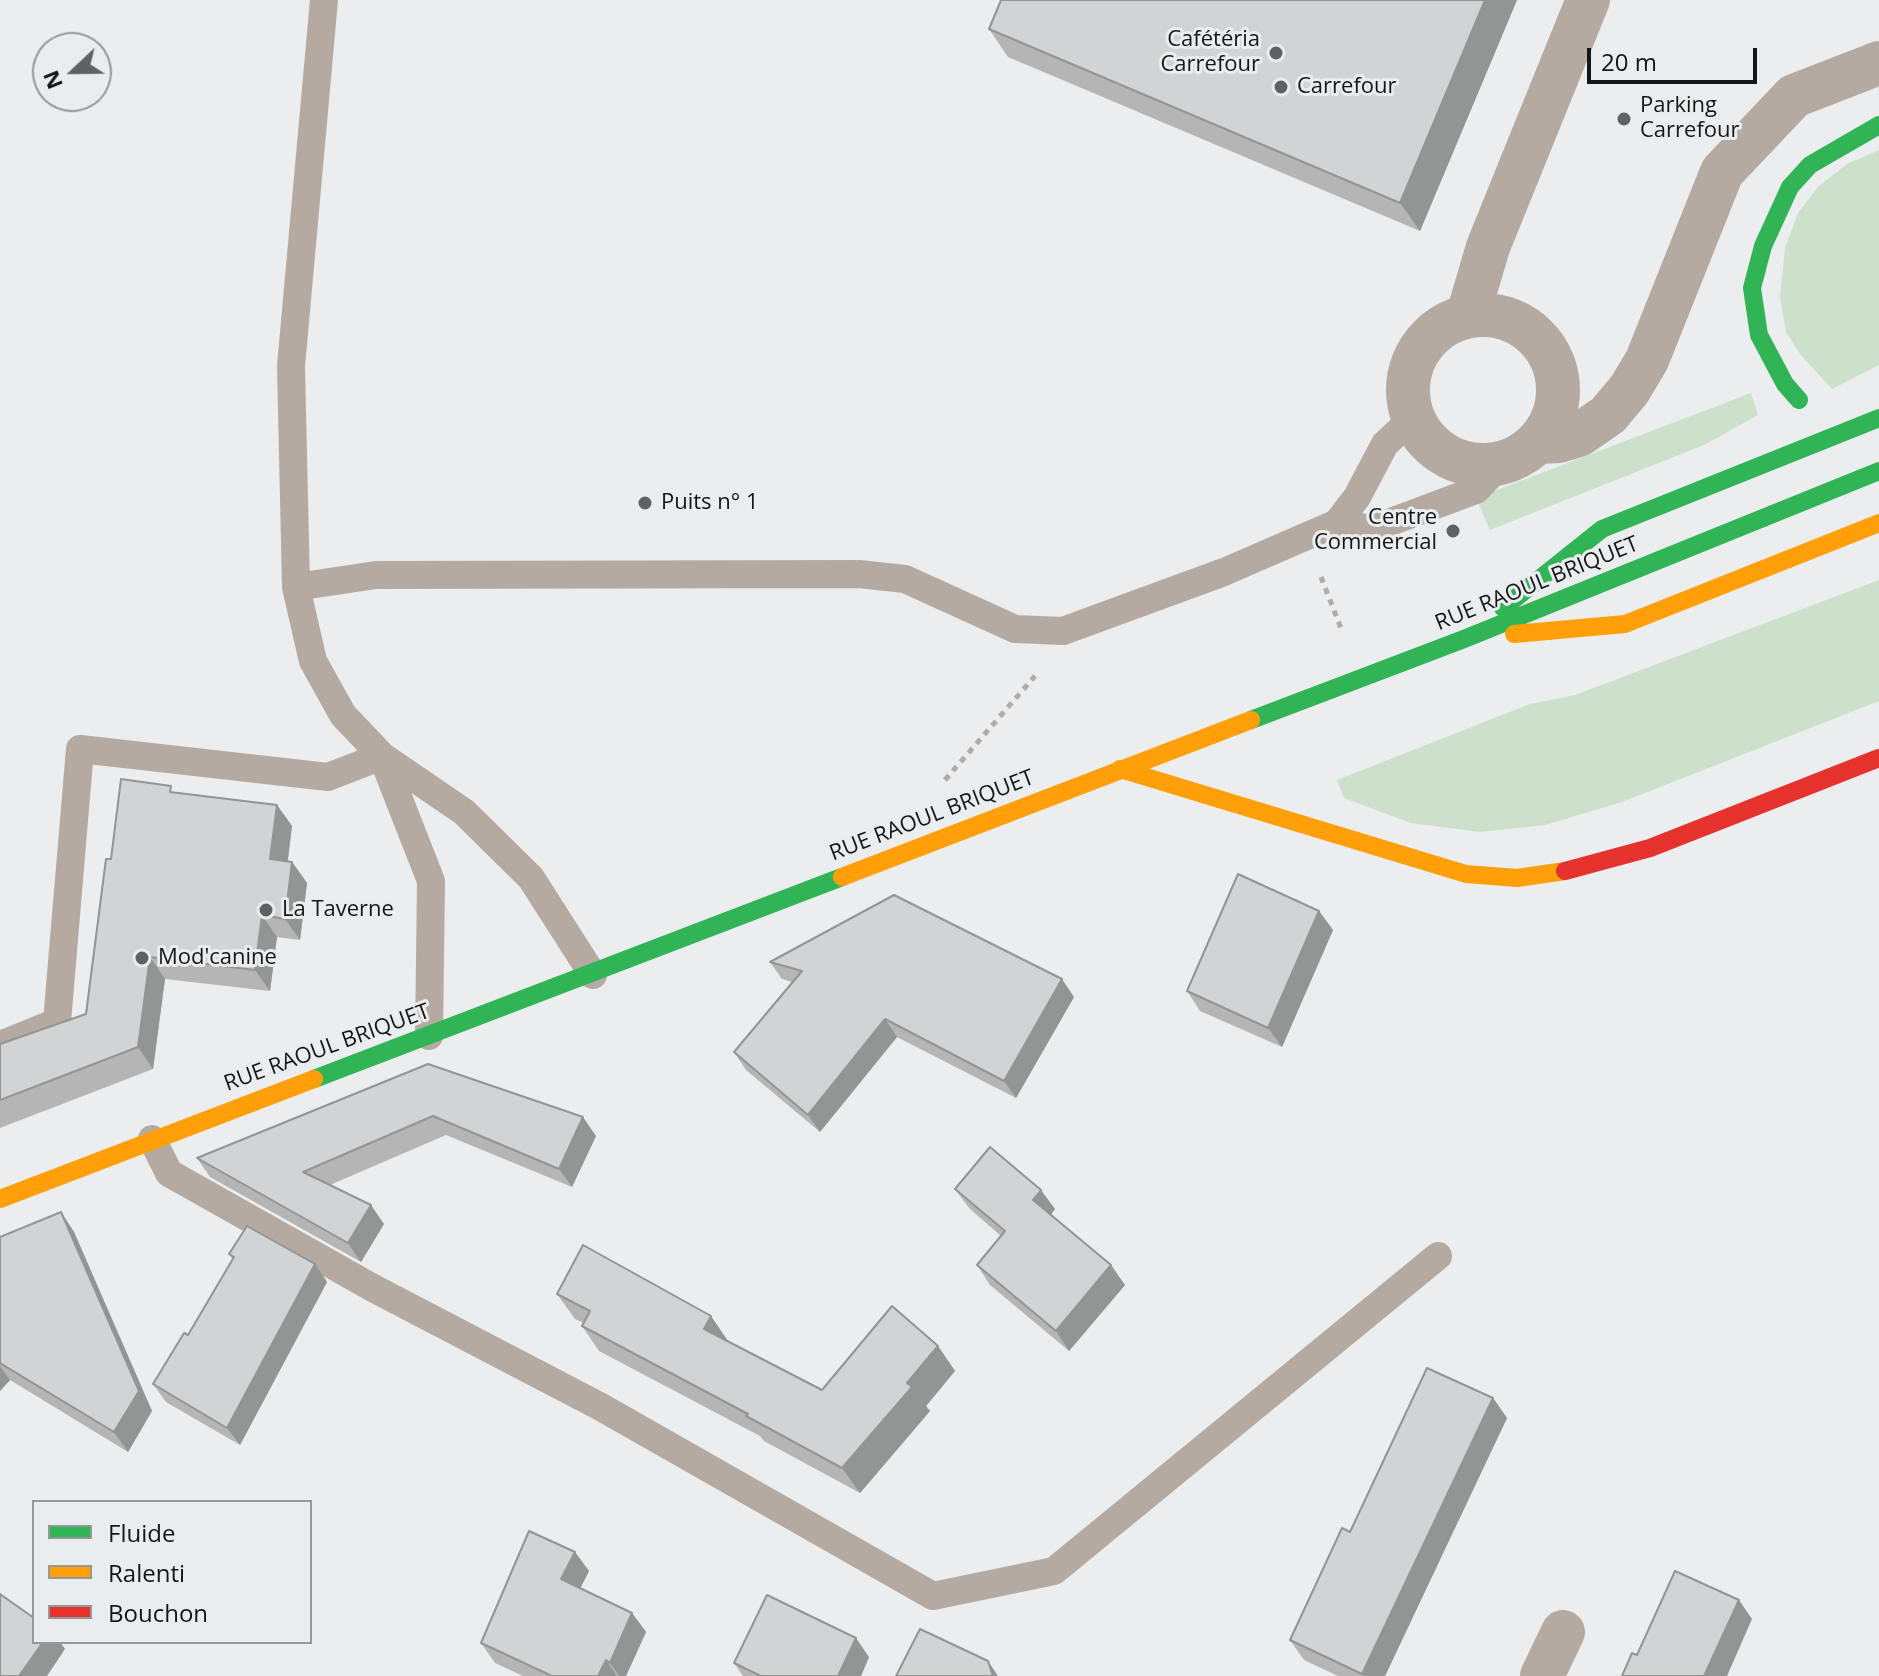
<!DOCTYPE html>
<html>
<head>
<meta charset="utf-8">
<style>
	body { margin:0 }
	#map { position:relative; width:1879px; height:1676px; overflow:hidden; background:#ebedee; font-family:"Open Sans",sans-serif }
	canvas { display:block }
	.legend { position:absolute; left:32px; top:1500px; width:280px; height:144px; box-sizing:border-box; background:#eaedef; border:2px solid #959799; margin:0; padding:10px 14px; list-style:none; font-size:24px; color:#151617 }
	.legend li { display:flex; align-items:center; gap:16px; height:40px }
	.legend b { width:40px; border:2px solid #959799 }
	.north { position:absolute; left:32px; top:32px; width:80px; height:80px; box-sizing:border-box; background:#eaedef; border:2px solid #959799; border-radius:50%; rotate:248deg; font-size:22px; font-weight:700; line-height:32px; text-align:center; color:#151617 }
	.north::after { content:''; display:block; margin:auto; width:28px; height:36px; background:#606162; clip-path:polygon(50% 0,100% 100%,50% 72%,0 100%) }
	.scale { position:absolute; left:1587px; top:48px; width:170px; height:36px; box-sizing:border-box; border:4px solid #151617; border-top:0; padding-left:10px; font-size:24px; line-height:28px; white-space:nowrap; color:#151617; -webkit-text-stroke:6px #eaedef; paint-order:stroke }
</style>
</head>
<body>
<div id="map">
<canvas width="1879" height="1676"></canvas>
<ul class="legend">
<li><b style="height:10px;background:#30b455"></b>Fluide</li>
<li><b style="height:10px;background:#ff9f0a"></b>Ralenti</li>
<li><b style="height:10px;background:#e5322d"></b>Bouchon</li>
</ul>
<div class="north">N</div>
<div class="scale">20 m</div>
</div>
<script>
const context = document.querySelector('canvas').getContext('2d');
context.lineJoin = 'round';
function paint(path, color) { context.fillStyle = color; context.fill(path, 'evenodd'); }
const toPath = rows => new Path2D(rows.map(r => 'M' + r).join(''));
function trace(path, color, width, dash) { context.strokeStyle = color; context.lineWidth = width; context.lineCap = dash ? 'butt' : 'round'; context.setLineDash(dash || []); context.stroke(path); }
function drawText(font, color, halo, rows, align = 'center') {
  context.font = font + ' "Open Sans",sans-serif'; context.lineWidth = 6; context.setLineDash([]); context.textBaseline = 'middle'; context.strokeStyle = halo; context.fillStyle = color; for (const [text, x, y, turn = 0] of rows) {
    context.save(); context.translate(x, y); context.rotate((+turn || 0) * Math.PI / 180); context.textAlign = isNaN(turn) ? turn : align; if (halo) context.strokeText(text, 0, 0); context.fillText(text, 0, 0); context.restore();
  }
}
paint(toPath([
	[1879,150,1879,365,1832,389,1800,354,1786,332,1780,298,1785,248,1798,213,1818,187,1847,164],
	[1751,393,1758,415,1704,445,1490,530,1476,498],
	[1879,580,1879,701,1622,802,1545,825,1480,832,1411,823,1344,798,1337,780,1530,704,1575,695]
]), '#cce0cc');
trace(toPath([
	[1321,577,1342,631],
	[945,780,1035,676]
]), '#b0aba6', 5, [6, 6]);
trace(toPath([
	[324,0,291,366,296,587,313,661,343,715,382,756,464,812,531,878,593,975],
	[1337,523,1372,529,1476,490,1502,463],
	[296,587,376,575,859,574,905,579,1015,629,1063,631,1224,572,1337,523,1357,497,1385,444,1399,431,1417,427],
	[382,756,431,881,429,1036],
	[0,1045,57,1022,80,749,328,777,382,756],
	[152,1139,169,1173,373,1288,601,1407,933,1596,1054,1571,1438,1256]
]), '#b4aaa2', 28);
trace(toPath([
	'1408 390a75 75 0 1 1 150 0a75 75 0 1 1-150 0Z',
	[1468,315,1488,247,1588,0],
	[1539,442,1559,441,1579,435,1608,415,1629,390,1647,360,1722,172,1794,96,1879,63],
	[1542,1676,1563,1632]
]), '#b4aaa2', 44);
trace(toPath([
	[1799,400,1785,384,1759,335,1752,288,1763,246,1790,187,1810,165,1879,125],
	[1503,608,1602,529,1879,418],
	[1251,720,1464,639,1879,471],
	[314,1079,842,877]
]), '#30b455', 18);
trace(toPath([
	[1514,634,1625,624,1879,523],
	[1120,769,1466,874,1517,878,1565,871],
	[842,877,1251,720],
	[0,1199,314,1079]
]), '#ff9f0a', 18);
trace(toPath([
	[1565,871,1650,848,1879,758]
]), '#e5322d', 18);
paint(toPath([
	[1001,0,1517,0,1420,231,1008,57,989,29],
	[175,792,277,805,292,826,288,861,292,862,307,883,300,940,277,937,270,991,165,979,153,1069,0,1128,0,1044,86,1014,111,859],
	[1319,911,1333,930,1282,1047,1200,1011,1187,991],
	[770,962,1074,997,1016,1098,897,1037,820,1132,746,1070,734,1052,792,982,782,979],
	[428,1064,596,1136,572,1187,446,1135,330,1185,384,1224,361,1262,210,1177,197,1158],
	[955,1189,1055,1209,1051,1215,1125,1285,1069,1351,990,1285,977,1265,1001,1236,969,1208],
	[61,1212,74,1232,152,1411,128,1452,10,1380,0,1391,0,1237],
	[229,1254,315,1264,327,1282,240,1445,166,1402,153,1384,188,1335,233,1260],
	[557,1294,728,1341,822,1390,938,1346,955,1371,926,1406,930,1411,860,1493,764,1441,760,1436,599,1351,582,1326,584,1323,575,1319],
	[1493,1398,1507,1418,1385,1676,1338,1676,1304,1660,1290,1640,1350,1532],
	[575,1552,589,1571,580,1588,632,1613,646,1632,626,1676,523,1676,495,1663,481,1643],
	[869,1657,861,1676,743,1676,734,1663]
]), '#b5b5b6');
paint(toPath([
	[1485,0,1517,0,1420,231,1400,203],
	[277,805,292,826,285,881,270,859],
	[292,862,307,883,300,940,285,919],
	[1319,911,1333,930,1282,1047,1268,1028],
	[262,915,277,937,270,991,255,970],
	[150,957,165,979,153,1069,138,1047],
	[1062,979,1074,997,1016,1098,1004,1081],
	[885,1019,897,1037,820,1132,808,1115],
	[583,1117,596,1136,572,1187,559,1169],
	[1041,1190,1055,1209,1047,1219,1033,1200],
	[371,1205,384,1224,361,1262,348,1243],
	[61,1212,74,1232,152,1411,128,1452,114,1432],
	[315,1264,327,1282,240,1445,227,1428],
	[1111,1265,1125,1285,1069,1351,1056,1331],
	[711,1316,728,1341,704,1329],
	[938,1346,955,1371,926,1406,930,1411,860,1493,842,1468,907,1383],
	[0,1366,10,1380,0,1391],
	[1493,1398,1507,1418,1385,1676,1363,1676,1362,1674],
	[575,1552,589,1571,575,1599,561,1579],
	[1739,1600,1752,1619,1727,1676,1704,1676],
	[632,1613,646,1632,626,1676,619,1676,610,1663],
	[856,1638,869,1657,861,1676,838,1676],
	[43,1642,60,1642,65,1649,47,1676,19,1676],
	[606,1660,617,1676,598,1676],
	[988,1661,998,1676,993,1676]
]), '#939494');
const building = toPath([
	[1001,0,1485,0,1400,203,989,29,1001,0],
	[121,779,171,786,170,792,277,805,270,859,292,862,285,919,262,915,255,970,150,957,138,1047,0,1100,0,1044,86,1014,106,859,111,859,121,779],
	[1238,874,1319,911,1268,1028,1187,991,1238,874],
	[894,895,1062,979,1004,1081,885,1019,808,1115,734,1052,802,971,770,962,894,895],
	[428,1064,583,1117,559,1169,433,1116,303,1172,371,1205,348,1243,197,1158,428,1064],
	[990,1147,1041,1190,1033,1200,1111,1265,1056,1331,977,1265,1005,1231,955,1189,990,1147],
	[61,1212,139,1391,114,1432,0,1363,0,1237,61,1212],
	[247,1226,315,1264,227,1428,153,1384,184,1333,188,1335,234,1257,229,1254,247,1226],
	[583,1245,711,1316,704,1329,822,1390,892,1306,938,1346,907,1383,912,1387,842,1468,746,1416,748,1414,582,1326,590,1311,557,1294,583,1245],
	[1427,1368,1493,1398,1362,1674,1290,1640,1342,1528,1350,1532,1427,1368],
	[529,1531,575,1552,561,1579,632,1613,610,1663,606,1660,598,1676,552,1676,481,1643,529,1531],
	[1675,1571,1739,1600,1704,1676,1622,1676,1632,1653,1637,1655,1675,1571],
	[0,1594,34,1618,34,1642,43,1642,19,1676,0,1676,0,1594],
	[767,1595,856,1638,838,1676,761,1676,734,1663,767,1595],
	[920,1629,988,1661,993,1676,896,1676,920,1629]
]);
paint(building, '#d2d3d4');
trace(building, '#939494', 2);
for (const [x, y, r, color] of [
	[1276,53,8,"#606162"],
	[1281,87,8,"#606162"],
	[1624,119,8,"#606162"],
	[645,503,8,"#606162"],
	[1453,531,8,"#606162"],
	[266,910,8,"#606162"],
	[142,958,8,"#606162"]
]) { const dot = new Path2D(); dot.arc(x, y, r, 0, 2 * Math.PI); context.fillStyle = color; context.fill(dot); trace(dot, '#eaedef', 3); }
drawText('22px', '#151617', '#eaedef', [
	["Cafétéria",1260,40,"right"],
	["Carrefour",1260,65,"right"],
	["Carrefour",1297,87],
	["Parking",1640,106],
	["Carrefour",1640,131],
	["Puits n° 1",661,503],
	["Centre",1437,518,"right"],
	["Commercial",1437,543,"right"],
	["La Taverne",282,910],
	["Mod'canine",158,958]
], 'left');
drawText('22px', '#151617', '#eaedef', [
	["RUE RAOUL BRIQUET",1537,584,-22],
	["RUE RAOUL BRIQUET",932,816,-21],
	["RUE RAOUL BRIQUET",327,1048,-20]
]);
</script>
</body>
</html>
